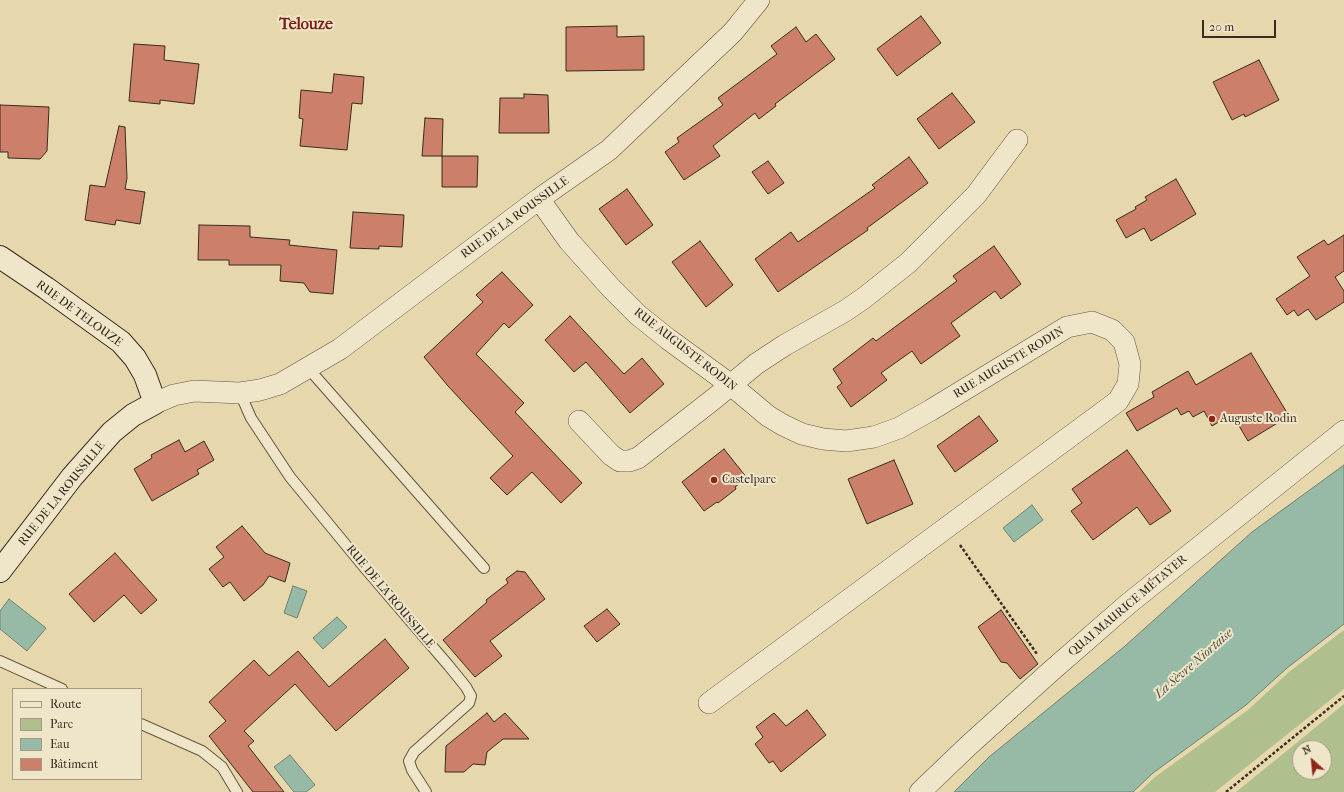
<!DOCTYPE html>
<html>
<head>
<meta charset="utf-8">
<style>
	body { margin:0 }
	#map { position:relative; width:1344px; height:792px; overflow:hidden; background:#e7d7ac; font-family:"IM FELL French Canon",serif }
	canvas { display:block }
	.legend { position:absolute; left:12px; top:688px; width:130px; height:92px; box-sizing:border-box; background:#efe5c9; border:1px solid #a59b85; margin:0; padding:5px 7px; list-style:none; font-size:12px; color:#372c20 }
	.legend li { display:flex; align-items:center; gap:8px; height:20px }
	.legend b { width:20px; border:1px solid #a59b85 }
	.north { position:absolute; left:1292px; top:740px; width:40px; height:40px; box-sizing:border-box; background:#efe5c9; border:1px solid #a59b85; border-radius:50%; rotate:333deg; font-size:11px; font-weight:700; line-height:16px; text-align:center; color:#372c20 }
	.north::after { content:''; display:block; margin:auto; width:14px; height:18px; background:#8f2418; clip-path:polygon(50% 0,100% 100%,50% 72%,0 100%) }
	.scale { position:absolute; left:1202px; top:20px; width:74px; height:18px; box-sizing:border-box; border:2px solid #372c20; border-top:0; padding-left:5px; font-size:12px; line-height:14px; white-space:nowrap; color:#372c20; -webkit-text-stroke:3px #efe5c9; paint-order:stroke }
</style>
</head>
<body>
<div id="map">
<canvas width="1344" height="792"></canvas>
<ul class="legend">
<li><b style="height:5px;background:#efe5c9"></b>Route</li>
<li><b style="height:11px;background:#afbf8e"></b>Parc</li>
<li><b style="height:11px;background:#97baa6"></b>Eau</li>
<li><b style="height:11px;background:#cc7f69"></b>Bâtiment</li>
</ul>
<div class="north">N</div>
<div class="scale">20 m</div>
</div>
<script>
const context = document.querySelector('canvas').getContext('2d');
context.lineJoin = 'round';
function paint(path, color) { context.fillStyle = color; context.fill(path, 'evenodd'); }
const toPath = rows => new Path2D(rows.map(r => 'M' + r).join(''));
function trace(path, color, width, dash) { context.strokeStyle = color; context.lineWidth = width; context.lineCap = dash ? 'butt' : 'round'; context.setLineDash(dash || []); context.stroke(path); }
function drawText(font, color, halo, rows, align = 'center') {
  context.font = font + ' "IM FELL French Canon",serif'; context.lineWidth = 4; context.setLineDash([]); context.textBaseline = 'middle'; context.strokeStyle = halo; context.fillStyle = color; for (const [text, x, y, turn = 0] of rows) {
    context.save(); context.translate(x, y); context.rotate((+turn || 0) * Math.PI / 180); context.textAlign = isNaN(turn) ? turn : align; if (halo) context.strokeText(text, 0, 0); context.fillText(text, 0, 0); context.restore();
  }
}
paint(toPath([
	[1344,630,1344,689,1215,792,1139,792,1155,777,1248,710,1289,672],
	[1344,704,1344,792,1236,792,1294,745],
	[1300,748,1324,748,1324,772,1300,772]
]), '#afbf8e');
const water = toPath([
	[1344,465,1344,624,1287,668,1246,705,1153,773,1133,792,954,792,989,757,1125,646,1252,532,1344,465],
	[1032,505,1043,520,1014,542,1003,528,1032,505],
	[293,586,307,591,297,618,284,613,293,586],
	[9,599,46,628,27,651,0,629,0,611,9,599],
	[337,617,347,627,323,649,313,638,337,617],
	[290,755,315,785,306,792,294,792,274,767,290,755]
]);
paint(water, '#97baa6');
trace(water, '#718170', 1);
const building = toPath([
	[921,16,941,43,897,76,877,49,921,16],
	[617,26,617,37,644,36,644,70,566,71,566,27,617,26],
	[796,27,806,42,816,34,835,59,775,104,776,106,759,119,755,113,713,146,720,156,684,180,665,152,679,142,677,138,723,105,718,98,777,54,771,46,796,27],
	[134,44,165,46,164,60,199,64,194,104,160,100,160,104,129,101,134,44],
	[1259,60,1279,100,1245,117,1244,114,1232,120,1213,82,1259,60],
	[334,74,364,77,362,104,352,103,347,150,300,146,303,119,299,118,301,90,332,93,334,74],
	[952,93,975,122,939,149,917,119,952,93],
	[524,94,548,95,549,133,499,133,500,98,524,98,524,94],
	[0,105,49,107,47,151,40,159,8,158,8,152,0,152,0,105],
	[425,118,443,119,442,156,422,156,425,118],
	[119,126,125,127,127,178,125,189,145,192,140,224,116,220,115,225,85,220,90,185,105,187,119,126],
	[442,156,478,156,477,187,442,187,442,156],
	[909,157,928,183,867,228,868,230,778,292,755,259,791,232,798,242,875,188,872,185,909,157],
	[768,161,784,183,768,194,752,172,768,161],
	[1176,179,1196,214,1151,241,1144,228,1126,238,1116,220,1136,209,1135,207,1147,200,1145,197,1176,179],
	[627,189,653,225,626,245,599,209,627,189],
	[353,212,404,215,402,247,379,246,379,249,350,248,353,212],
	[199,225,250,226,250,237,290,240,289,245,337,250,333,294,310,292,304,283,280,281,281,265,229,265,229,260,198,260,199,225],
	[1344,235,1344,271,1335,277,1344,291,1344,302,1316,320,1308,309,1298,316,1294,310,1287,315,1276,299,1310,276,1297,257,1324,240,1328,245,1344,235],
	[700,241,733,285,706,307,672,262,700,241],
	[994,246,1021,284,1001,299,995,291,951,323,960,336,921,364,912,351,881,373,887,380,851,407,837,387,842,383,833,369,873,338,876,341,957,281,953,276,994,246],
	[502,272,533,305,509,328,504,323,476,354,524,403,515,412,582,483,561,503,532,472,507,495,490,478,513,456,448,386,424,357,483,302,476,295,502,272],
	[570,316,624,374,642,358,664,384,630,413,586,362,574,372,545,340,570,316],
	[1251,353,1289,416,1248,441,1232,414,1212,426,1204,411,1193,417,1189,411,1181,415,1177,408,1137,431,1126,413,1154,397,1152,392,1188,371,1196,385,1251,353],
	[979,416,998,441,955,472,937,446,979,416],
	[179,440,185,452,204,441,214,460,197,470,199,474,152,501,134,469,152,458,151,455,179,440],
	[724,449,747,478,735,487,736,489,718,503,717,502,704,511,682,482,724,449],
	[1127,450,1171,511,1150,525,1137,507,1093,540,1071,511,1082,503,1072,489,1127,450],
	[894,460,913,504,867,524,848,479,894,460],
	[242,526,265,553,290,563,285,582,269,576,263,585,244,601,230,582,223,587,209,569,224,557,216,547,242,526],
	[115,553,157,600,141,614,124,595,94,622,69,594,115,553],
	[517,571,525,572,545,599,490,641,502,656,475,677,443,640,487,602,486,600,508,583,506,579,517,571],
	[607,609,620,624,597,642,584,626,607,609],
	[1001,610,1038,664,1020,679,1007,663,1001,662,978,627,1001,610],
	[385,639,409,668,336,731,295,684,244,731,254,741,248,746,284,792,253,792,209,736,226,721,209,702,254,660,269,676,298,651,329,687,385,639],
	[807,710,826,735,781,772,773,761,769,763,755,744,763,737,756,727,774,713,786,726,807,710],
	[487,713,494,722,505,713,529,739,503,739,487,752,485,765,473,764,464,772,445,772,446,746,487,713]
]);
paint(building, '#cc7f69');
trace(building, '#372c20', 1);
const lane = toPath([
	[308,368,484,568],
	[240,393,251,418,290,477,364,567,449,666,466,687,471,696,469,703,414,752,409,761,412,770,426,792],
	[0,661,62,689],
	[141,724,202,751,222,767,237,792]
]);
const street = toPath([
	[539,199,569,241,611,288,638,315,668,339,731,385,768,416,783,425,802,434,823,439,846,441,874,437,899,428,931,410,1067,327,1092,322,1112,330,1124,342,1130,364,1128,384,1118,401,709,703],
	[155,403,174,395,194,391,240,393,260,390,280,384,340,349,539,199,609,150,733,32,759,0],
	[579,421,611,455,620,461,629,461,638,458,715,398,756,364,785,345,845,311,864,298,908,263,976,195,1017,140],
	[920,792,968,746,1050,672,1128,604,1344,431]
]);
const secondary = toPath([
	[0,257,46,288,121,342,135,358,145,375,155,403,133,415,112,432,72,477,0,571]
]);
trace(lane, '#635743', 12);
trace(street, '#635743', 22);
trace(secondary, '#372c20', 24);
trace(toPath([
	[960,545,1037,654],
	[1226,792,1344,696]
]), '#372c20', 2.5, [3, 2]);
trace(lane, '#efe5c9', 10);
trace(street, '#efe5c9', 21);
trace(secondary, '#efe5c9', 22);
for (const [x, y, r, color] of [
	[1212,419,4,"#8f2418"],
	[714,480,4,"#8f2418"]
]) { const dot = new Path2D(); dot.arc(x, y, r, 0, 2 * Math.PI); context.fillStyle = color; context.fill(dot); trace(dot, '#efe5c9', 1.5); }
drawText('12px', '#372c20', '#efe5c9', [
	["RUE DE LA ROUSSILLE",515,218,-36],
	["RUE DE TELOUZE",79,314,36],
	["RUE AUGUSTE RODIN",685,350,38],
	["RUE AUGUSTE RODIN",1009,363,-31],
	["RUE DE LA ROUSSILLE",62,494,-51],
	["RUE DE LA ROUSSILLE",390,597,50],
	["QUAI MAURICE MÉTAYER",1128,606,-40]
]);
drawText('12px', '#372c20', '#efe5c9', [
	["Auguste Rodin",1220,419],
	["Castelparc",722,480]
], 'left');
drawText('italic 13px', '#4f5042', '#efe5c9', [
	["La Sèvre Niortaise",1194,664,-41]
]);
drawText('bold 16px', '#7a1f14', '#efe5c9', [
	["Telouze",306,25]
]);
</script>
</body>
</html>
